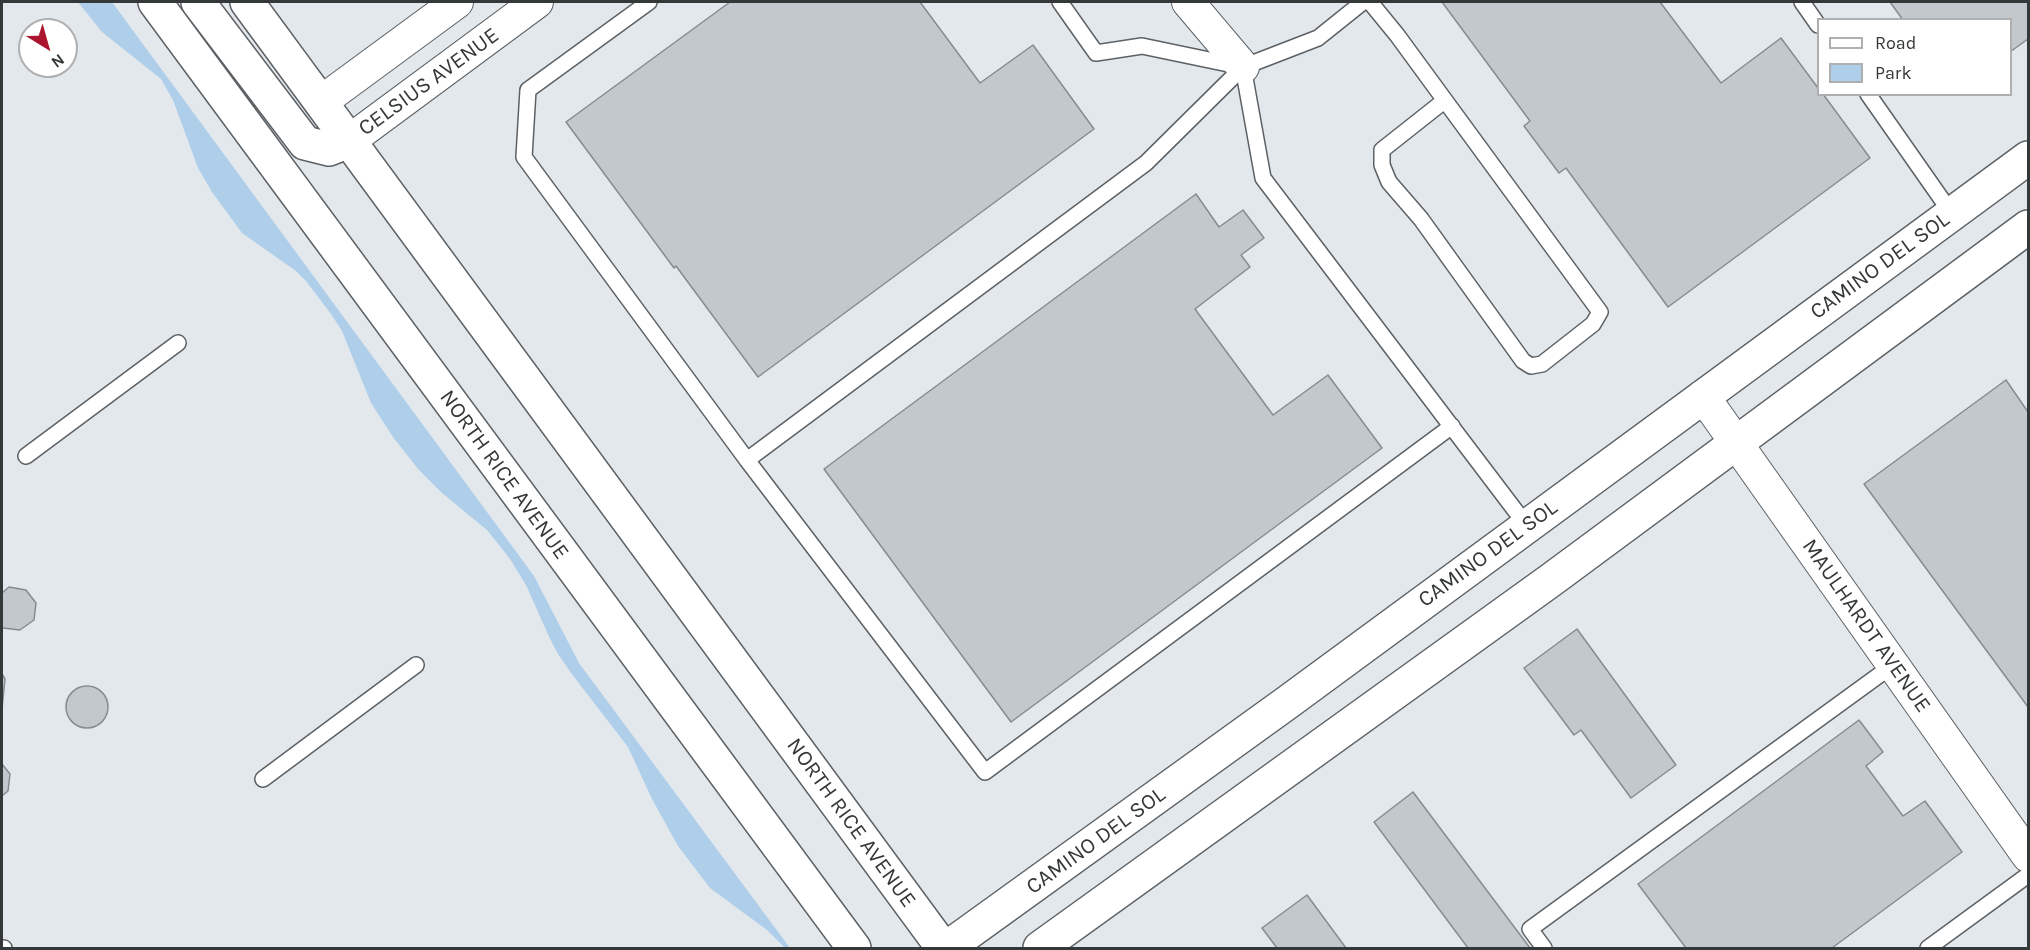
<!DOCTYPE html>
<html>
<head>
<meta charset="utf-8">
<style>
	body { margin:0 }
	#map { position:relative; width:2030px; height:950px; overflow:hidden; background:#e3e8ed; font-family:Karla,sans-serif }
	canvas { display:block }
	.frame { position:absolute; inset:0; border:3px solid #353839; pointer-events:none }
	.legend { position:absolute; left:1817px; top:18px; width:195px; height:78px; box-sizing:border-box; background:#fff; border:2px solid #aeafb0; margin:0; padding:8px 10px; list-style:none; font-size:18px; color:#353839 }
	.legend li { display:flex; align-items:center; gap:12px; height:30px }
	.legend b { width:30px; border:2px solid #aeafb0 }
	.north { position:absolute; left:18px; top:18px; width:60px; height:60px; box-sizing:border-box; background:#fff; border:2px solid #aeafb0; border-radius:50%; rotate:143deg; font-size:16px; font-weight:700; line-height:24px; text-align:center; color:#353839 }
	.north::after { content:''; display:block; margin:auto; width:21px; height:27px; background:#ab152e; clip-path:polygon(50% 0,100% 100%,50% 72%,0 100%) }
</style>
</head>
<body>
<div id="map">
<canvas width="2030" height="950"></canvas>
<div class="frame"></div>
<ul class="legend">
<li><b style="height:8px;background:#fff"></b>Road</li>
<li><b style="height:16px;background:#afceea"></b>Park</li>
</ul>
<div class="north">N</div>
</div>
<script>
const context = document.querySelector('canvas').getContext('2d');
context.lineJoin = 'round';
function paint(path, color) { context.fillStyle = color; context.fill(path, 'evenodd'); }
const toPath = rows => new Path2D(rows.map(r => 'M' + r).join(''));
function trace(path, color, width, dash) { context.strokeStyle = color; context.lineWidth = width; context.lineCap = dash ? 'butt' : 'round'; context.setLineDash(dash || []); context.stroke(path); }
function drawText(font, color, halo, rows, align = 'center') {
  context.font = font + ' Karla,sans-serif'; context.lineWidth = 6; context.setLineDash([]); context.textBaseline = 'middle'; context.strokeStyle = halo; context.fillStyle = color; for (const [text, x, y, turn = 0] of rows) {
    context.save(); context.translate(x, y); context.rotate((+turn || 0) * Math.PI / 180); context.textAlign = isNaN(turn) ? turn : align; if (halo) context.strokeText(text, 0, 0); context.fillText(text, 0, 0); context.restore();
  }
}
paint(toPath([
	[78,2,112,2,534,576,579,663,790,948,785,948,767,930,710,888,678,846,652,799,628,747,571,673,558,654,550,639,526,585,510,559,487,530,442,493,418,469,393,437,371,403,342,331,331,314,306,281,296,271,242,233,212,192,198,168,173,100,161,79,102,32]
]), '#afceea');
const building = toPath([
	[730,2,920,2,980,83,1033,45,1094,129,758,377,676,266,674,268,566,122,730,2],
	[1442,2,1660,2,1721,83,1781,38,1818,88,1818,94,1823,94,1870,158,1668,307,1566,168,1559,173,1524,126,1530,121,1442,2],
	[1890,2,2028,2,2028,39,2010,52,2010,20,1903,20,1890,2],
	[1196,194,1219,227,1243,210,1264,238,1241,255,1250,267,1195,309,1273,415,1328,375,1382,448,1011,722,824,469,1196,194],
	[2006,380,2028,412,2028,707,1864,484,2006,380],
	[9,587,26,590,36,603,34,620,20,630,3,628,2,626,2,593,9,587],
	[1577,629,1676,765,1631,798,1581,730,1574,735,1524,668,1577,629],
	[2,674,5,679,2,709,2,674],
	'66 707a21 21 0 1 1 42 0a21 21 0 1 1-42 0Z',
	[1859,720,1883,752,1866,766,1903,816,1925,801,1962,852,1832,948,1686,948,1638,884,1859,720],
	[2,764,10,774,8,791,2,796,2,764],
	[1413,792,1530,948,1468,948,1374,822,1413,792],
	[1307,895,1346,948,1277,948,1262,928,1307,895]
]);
paint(building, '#c3c8cd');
trace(building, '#868b90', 1.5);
const lane = toPath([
	[649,2,528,90,524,157,747,460,1146,163,1243,67,1318,38,1363,2],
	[1060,2,1096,53,1142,46,1238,66],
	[1370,2,1397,35,1600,312,1593,324,1542,364,1531,366,1523,361,1421,219,1389,182,1382,165,1382,150,1444,101],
	[1802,2,1818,25],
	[1243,67,1263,178,1527,526],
	[1868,94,1952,214],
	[26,456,178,343],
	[747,460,985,772,1452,426],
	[263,779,416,665],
	[2,948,4,948],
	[1544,948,1530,929,1893,665],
	[1928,948,2028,875]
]);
const street = toPath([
	[1188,2,1243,67],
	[321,102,457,2],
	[349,141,537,2],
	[1703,396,2028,856]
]);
const secondary = toPath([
	[947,948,1288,702,2028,158],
	[1040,948,1551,580,2028,227]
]);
const highway = toPath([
	[155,2,854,948],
	[198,2,305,143,329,149,349,141],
	[247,2,943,948]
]);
trace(lane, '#5c6165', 18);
trace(street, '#5c6165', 34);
trace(secondary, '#5c6165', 36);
trace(highway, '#5c6165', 36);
trace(lane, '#fff', 15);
trace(street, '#fff', 32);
trace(secondary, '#fff', 33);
trace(highway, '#fff', 33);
drawText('22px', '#353839', '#fff', [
	["CELSIUS AVENUE",429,82,-36],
	["CAMINO DEL SOL",1880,266,-36],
	["NORTH RICE AVENUE",504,475,54],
	["CAMINO DEL SOL",1488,554,-36],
	["MAULHARDT AVENUE",1866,626,55],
	["NORTH RICE AVENUE",851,823,54],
	["CAMINO DEL SOL",1096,841,-36]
]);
</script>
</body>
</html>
